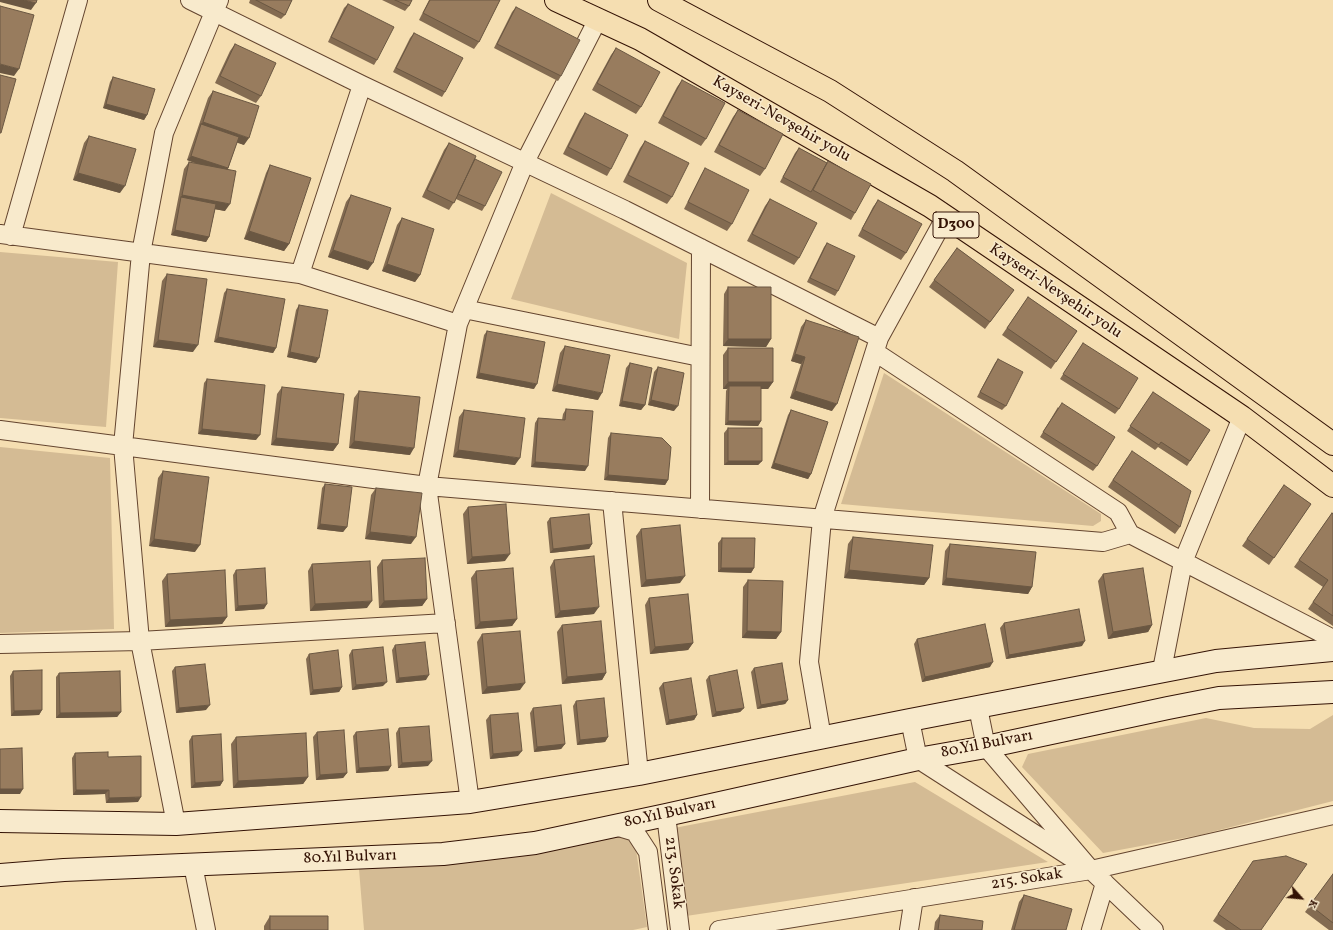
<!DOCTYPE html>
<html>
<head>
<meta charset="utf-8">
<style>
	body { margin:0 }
	#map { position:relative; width:1333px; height:930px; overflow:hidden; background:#f5deb1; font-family:Vollkorn,serif }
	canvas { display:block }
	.north { position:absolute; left:1281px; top:878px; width:40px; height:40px; -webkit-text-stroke:3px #f8eacc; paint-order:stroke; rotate:117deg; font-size:11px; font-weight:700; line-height:16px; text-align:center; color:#331204 }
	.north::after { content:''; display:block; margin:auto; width:14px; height:18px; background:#331204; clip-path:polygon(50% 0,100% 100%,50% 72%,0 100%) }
</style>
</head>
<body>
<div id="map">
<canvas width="1333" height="930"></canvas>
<div class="north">K</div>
</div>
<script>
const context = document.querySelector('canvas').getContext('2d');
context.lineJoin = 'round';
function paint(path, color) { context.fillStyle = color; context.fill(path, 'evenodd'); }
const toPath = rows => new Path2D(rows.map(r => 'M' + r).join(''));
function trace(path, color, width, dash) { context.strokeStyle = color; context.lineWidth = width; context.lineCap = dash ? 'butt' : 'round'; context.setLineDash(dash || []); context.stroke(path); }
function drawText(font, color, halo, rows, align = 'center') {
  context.font = font + ' Vollkorn,serif'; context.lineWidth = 3; context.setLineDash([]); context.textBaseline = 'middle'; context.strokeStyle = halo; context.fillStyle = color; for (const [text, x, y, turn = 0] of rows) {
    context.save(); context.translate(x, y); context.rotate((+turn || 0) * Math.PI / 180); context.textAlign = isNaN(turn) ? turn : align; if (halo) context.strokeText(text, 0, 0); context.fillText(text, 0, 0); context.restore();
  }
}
paint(toPath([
	[551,193,687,263,679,339,511,299],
	[0,252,118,262,106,427,0,418],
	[884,373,1101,514,1101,521,1093,526,841,504],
	[0,447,110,458,114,629,0,633],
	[1333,715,1333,801,1200,835,1103,853,1022,767,1028,754,1206,718,1254,728,1310,729],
	[915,782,1048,862,686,916,674,828],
	[624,835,636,849,647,927,633,930,364,930,359,869]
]), '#d4bb94');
const street = toPath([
	[190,0,362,85,625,210,879,338],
	[0,234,300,274,458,324],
	[11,236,78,0],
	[300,274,362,85],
	[464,309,700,357],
	[875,352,1118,512,1130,534],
	[0,430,427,486,1103,542,1130,534,1333,639],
	[612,501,639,774],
	[700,509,701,248],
	[0,644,140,641,446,623],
	[1162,670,1183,562,1242,417],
	[978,708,986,747,1091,870,1154,930],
	[910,720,918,759,1075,860],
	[822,738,809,662,822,519,879,338,945,218],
	[470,802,427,486,458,324,525,162,598,19],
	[666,815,680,930],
	[176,824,140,641,123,446,141,253,164,133,219,0],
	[615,826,635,832,648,852,658,930],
	[193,865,206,930],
	[719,930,1091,870,1333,815],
	[909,930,914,898],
	[1091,930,1105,883]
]);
const secondary = toPath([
	[0,821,176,824,470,802,639,774,910,720,1216,661,1333,650],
	[0,875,64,870,443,854,535,843,666,815,918,759,986,747,1168,708,1219,698,1333,692]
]);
const highway = toPath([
	[556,0,640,39,930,206,1242,417,1333,486],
	[659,0,830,91,955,171,1333,444]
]);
trace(street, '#64452f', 20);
trace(secondary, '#331204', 24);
trace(highway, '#331204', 24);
trace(street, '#f8eacc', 18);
trace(secondary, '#f8eacc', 22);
trace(highway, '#f5deb1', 22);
paint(toPath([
	[250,0,292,0,285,15,281,19,249,3],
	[382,0,412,0,409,6,405,11],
	[429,0,500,0,479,42,474,49,419,20],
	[348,4,377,60,374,65,328,42,344,8],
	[516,7,561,76,558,81,494,48,512,12],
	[414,33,445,92,442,97,393,72,410,38],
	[235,44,261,96,256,103,215,83,230,51],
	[616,48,641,107,636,114,592,90,611,55],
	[113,77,147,115,144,120,103,108,110,82],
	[682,80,706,139,701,146,658,123,677,87],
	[213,91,244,145,237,142,228,169,225,211,215,209,209,237,206,242,171,235,184,169,189,162,197,164,187,160,208,98],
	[738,110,765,169,760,176,714,152,733,117],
	[585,113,611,169,607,176,563,154,580,120],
	[89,136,120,193,73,180,84,143],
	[645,141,672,197,667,204,623,182,640,148],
	[449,143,475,159,485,206,482,211,456,199,449,210,422,197,444,150],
	[799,148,827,163,855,213,851,220,780,182,795,153],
	[270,165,289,244,284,251,244,239,266,173],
	[705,168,732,224,727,231,684,209,701,175],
	[351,195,368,270,328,257,346,202],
	[770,199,799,258,794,265,747,241,765,206],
	[878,200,906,253,901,260,858,236,873,207],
	[402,218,420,275,415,282,382,271,397,225],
	[827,243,838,291,835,296,807,282,824,247],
	[957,248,1014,290,985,329,929,287],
	[167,274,193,352,153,347,162,281],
	[728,287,771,339,766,347,723,346,724,294],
	[227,289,276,348,273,353,214,342,224,293],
	[1028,297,1077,331,1051,369,1002,335],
	[299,305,316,363,287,357,296,310],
	[806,320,832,411,790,398,801,364,791,361,801,327],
	[487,331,534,389,476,378,484,335],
	[1083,343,1119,409,1115,414,1060,379],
	[565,346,598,400,552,391,560,353],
	[728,348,773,382,768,389,761,389,761,421,758,426,725,425,726,391,727,389,723,389,723,355],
	[998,359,1006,406,1002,410,977,397,995,363],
	[630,363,645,405,641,410,619,406,626,368],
	[658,367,674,411,648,405,654,372],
	[207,379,256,440,198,434,204,383],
	[282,387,338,444,333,451,271,445,277,394],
	[359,391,410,455,349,448,354,398],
	[1153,392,1210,430,1187,466,1158,447,1155,450,1127,431],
	[1058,407,1097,466,1093,471,1040,437],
	[566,409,585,471,531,467,535,423,538,418,562,420,563,414],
	[464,410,515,465,453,457,459,417],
	[791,410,811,474,808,479,771,468,788,415],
	[728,428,762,461,758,465,724,465,724,433],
	[611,433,668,480,665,485,604,480,608,438],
	[1127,458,1180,527,1175,534,1108,487],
	[163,471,195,552,149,546,158,478],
	[325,484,347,527,343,532,317,529,322,488],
	[1284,485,1311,504,1269,565,1242,546],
	[376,488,411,544,365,539,371,495],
	[468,507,505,561,467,564,463,514],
	[1332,513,1333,514,1333,626,1308,609,1323,587,1294,567],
	[550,518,592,544,589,549,550,553,547,522],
	[641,529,680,583,641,587,636,536],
	[853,537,929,578,924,585,844,578,848,544],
	[722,538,754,568,751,573,718,572,718,543],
	[950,544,1032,587,1028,594,942,585,945,551],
	[382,560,427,599,422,606,379,608,377,567],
	[554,560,594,614,555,618,550,567],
	[312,564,367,608,310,611,308,571],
	[236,570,264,609,235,611,233,575],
	[476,571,517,619,512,626,475,629,471,578],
	[167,574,227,617,222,624,165,627,162,581],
	[1103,574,1152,625,1148,632,1108,639,1098,581],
	[748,580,781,632,776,639,742,638,743,587],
	[649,598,693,643,688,650,650,654,645,605],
	[1004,623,1082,646,1006,659,1000,628],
	[562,625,606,673,602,680,562,684,557,632],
	[482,634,520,690,482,694,477,642],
	[917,639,990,667,922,682,914,644],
	[395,645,426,680,396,683,392,650],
	[352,650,383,686,352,690,349,655],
	[309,654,342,687,339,692,310,695,306,659],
	[175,667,206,710,176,713,172,671],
	[754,668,788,700,785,704,757,709,751,672],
	[13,671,42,710,39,715,11,716,10,676],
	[59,673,121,712,117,717,56,718,56,677],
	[709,676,744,708,740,712,712,717,706,680],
	[663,683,697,715,694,720,666,725,659,688],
	[576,701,608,737,605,742,577,745,573,706],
	[533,708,565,744,561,749,534,752,530,713],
	[490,715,518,756,490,759,486,720],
	[399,728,428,766,398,768,396,733],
	[317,732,347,773,343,778,316,780,313,737],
	[356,732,391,766,388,771,356,773,353,736],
	[192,736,223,781,220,786,191,788,189,741],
	[236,737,308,777,303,784,233,788,231,744],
	[75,753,108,757,138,802,106,803,105,794,73,795,72,758],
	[1253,861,1261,930,1226,930,1213,921],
	[1333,874,1333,930,1329,930,1305,912],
	[1024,895,1066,930,1011,930,1019,902],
	[940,915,982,930,934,930,935,922],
	[270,916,328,930,264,930,264,926]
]), '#836b51');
paint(toPath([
	[0,0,24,0,36,3,31,10,0,2],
	[0,64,19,69,14,76,0,73],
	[106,104,147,115,144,120,103,108],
	[203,122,249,138,244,145,199,130,201,124],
	[191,156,228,168,225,173,187,160],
	[78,173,125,186,120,193,73,180],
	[182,195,230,204,225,211,180,203,181,197],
	[175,230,209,237,206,242,171,235],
	[249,231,289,244,284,251,244,239],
	[333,250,373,263,368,270,328,257],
	[387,264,420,275,415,282,382,271],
	[218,337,276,348,273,353,214,342],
	[728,339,771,339,766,347,723,346],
	[158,340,198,345,193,352,153,347],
	[290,352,319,358,316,363,287,357],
	[795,354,805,357,801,364,791,361],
	[479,373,537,384,534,389,476,378],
	[728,382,773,382,768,389,729,389,729,386,727,389,723,389],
	[557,384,602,393,598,400,552,391],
	[795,391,837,404,832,411,790,398],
	[651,400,678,406,674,411,648,405],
	[622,401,645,405,641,410,619,406],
	[728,421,761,421,758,426,725,425],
	[202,429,260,435,256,440,198,434],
	[276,438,338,444,333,451,271,445],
	[354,441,414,448,410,455,349,448],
	[458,450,520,458,515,465,453,457],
	[728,461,762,461,758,465,724,465],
	[535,462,588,466,585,471,531,467],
	[774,463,811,474,808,479,771,468],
	[608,475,668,480,665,485,604,480],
	[320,524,347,527,343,532,317,529],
	[370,532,416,537,411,544,365,539],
	[154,539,200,545,195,552,149,546],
	[592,544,589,549,550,553,553,549],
	[510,554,505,561,467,564,472,557],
	[721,568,754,568,751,573,718,572],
	[849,570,929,578,924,585,844,578],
	[685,576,680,583,641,587,646,580],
	[946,578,1032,587,1028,594,942,585],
	[427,599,422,606,379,608,384,601],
	[372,601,367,608,310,611,315,604],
	[267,604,264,609,235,611,238,606],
	[599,607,594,614,555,618,560,611],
	[227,617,222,624,165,627,170,620],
	[517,619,512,626,475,629,480,622],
	[1152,625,1148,632,1108,639,1113,632],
	[747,631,781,632,776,639,742,638],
	[1085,641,1082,646,1006,659,1009,655],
	[693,643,688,650,650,654,655,647],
	[993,662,990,667,922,682,925,677],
	[606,673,602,680,562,684,567,677],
	[429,675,426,680,396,683,399,678],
	[387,682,383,686,352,690,356,685],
	[525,683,520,690,482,694,487,687],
	[342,687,339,692,310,695,313,690],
	[788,700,785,704,757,709,761,705],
	[210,705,206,710,176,713,179,708],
	[744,708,740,712,712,717,716,712],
	[42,710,39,715,11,716,14,711],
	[121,712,117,717,56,718,60,713],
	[697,715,694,720,666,725,669,720],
	[608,737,605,742,577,745,580,740],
	[565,744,561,749,534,752,537,747],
	[522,751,518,756,490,759,493,754],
	[432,761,428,766,398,768,402,763],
	[391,766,388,771,356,773,359,768],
	[347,773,343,778,316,780,320,775],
	[308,777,303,784,233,788,238,781],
	[223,781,220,786,191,788,195,783],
	[0,789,23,789,20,794,0,794],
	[76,790,109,790,105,794,73,795],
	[141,797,138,802,106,803,109,798]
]), '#6a5742');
const building = toPath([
	[24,0,37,0,36,3,24,0],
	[256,0,292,0,285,15,256,0],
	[395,0,412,0,409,6,395,0],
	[430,0,500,0,479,42,423,13,430,0],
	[348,4,394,27,377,60,331,37,348,4],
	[0,6,34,15,19,69,0,64,0,6],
	[516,7,580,40,561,76,497,44,516,7],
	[414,33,463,58,445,92,396,68,414,33],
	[235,44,276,63,261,96,220,76,235,44],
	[616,48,660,72,641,107,597,83,616,48],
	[0,75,16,79,1,133,0,133,0,75],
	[113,77,155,89,147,115,106,104,113,77],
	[682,80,725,103,706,139,663,116,682,80],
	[213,91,259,106,249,138,203,122,213,91],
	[738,110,783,134,765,169,719,145,738,110],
	[585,113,628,135,611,169,568,147,585,113],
	[201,124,239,137,228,168,191,156,201,124],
	[89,136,136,149,125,186,78,173,89,136],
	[645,141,689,163,672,197,628,175,645,141],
	[449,143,476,156,454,203,427,190,449,143],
	[799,148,827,163,811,192,783,177,799,148],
	[475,159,502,172,485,206,458,194,475,159],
	[828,161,871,184,855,213,813,190,828,161],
	[189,162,236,171,230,204,182,195,189,162],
	[270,165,311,178,289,244,249,231,270,165],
	[705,168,749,190,732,224,688,202,705,168],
	[351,195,391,208,373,263,333,250,351,195],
	[181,197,216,204,209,237,175,230,181,197],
	[770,199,817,223,799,258,752,234,770,199],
	[878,200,922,224,906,253,862,229,878,200],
	[402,218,434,229,420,275,387,264,402,218],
	[827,243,855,256,838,291,810,278,827,243],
	[957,248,1014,290,990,322,934,280,957,248],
	[167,274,207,279,198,345,158,340,167,274],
	[728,287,771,287,771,339,728,339,728,287],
	[227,289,285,299,276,348,218,337,227,289],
	[1028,297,1077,331,1056,362,1007,328,1028,297],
	[299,305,328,310,319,358,290,352,299,305],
	[806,320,859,337,837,404,795,391,805,357,795,354,806,320],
	[487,331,545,342,537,384,479,373,487,331],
	[1083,343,1138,378,1119,409,1063,374,1083,343],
	[565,346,610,355,602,393,557,384,565,346],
	[728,348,773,348,773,382,728,382,728,348],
	[998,359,1023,372,1006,406,980,392,998,359],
	[630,363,652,368,645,405,622,401,630,363],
	[658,367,684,373,678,406,651,400,658,367],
	[207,379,265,385,260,435,202,429,207,379],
	[729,386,761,386,761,421,728,421,729,386],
	[282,387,344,394,338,444,276,438,282,387],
	[359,391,420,397,414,448,354,441,359,391],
	[1153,392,1210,430,1190,461,1161,442,1159,445,1130,426,1153,392],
	[1062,403,1115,437,1097,466,1043,432,1062,403],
	[566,409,593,411,588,466,535,462,538,418,565,420,566,409],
	[464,410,525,418,520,458,458,450,464,410],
	[791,410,828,422,811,474,774,463,791,410],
	[728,428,762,428,762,461,728,461,728,428],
	[611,433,662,438,671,447,668,480,608,475,611,433],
	[1132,451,1191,491,1180,527,1113,480,1132,451],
	[163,471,209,477,200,545,154,539,163,471],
	[325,484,352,487,347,527,320,524,325,484],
	[1284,485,1311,504,1274,558,1247,539,1284,485],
	[376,488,422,493,416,537,370,532,376,488],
	[506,504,510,554,472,557,468,507,506,504],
	[1332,513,1333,514,1333,616,1313,602,1328,580,1299,560,1332,513],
	[589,514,592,544,553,549,550,518,589,514],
	[680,525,685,576,646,580,641,529,680,525],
	[853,537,933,545,929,578,849,570,853,537],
	[722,538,755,538,754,568,721,568,722,538],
	[950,544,1036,552,1032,587,946,578,950,544],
	[594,556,599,607,560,611,554,560,594,556],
	[425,558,427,599,384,601,382,560,425,558],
	[370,561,372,601,315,604,312,564,370,561],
	[265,568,267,604,238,606,236,570,265,568],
	[513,568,517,619,480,622,476,571,513,568],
	[1143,568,1152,625,1113,632,1103,574,1143,568],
	[225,570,227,617,170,620,167,574,225,570],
	[748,580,783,581,781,632,747,631,748,580],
	[688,594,693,643,655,647,649,598,688,594],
	[1079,609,1085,641,1009,655,1004,623,1079,609],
	[601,621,606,673,567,677,562,625,601,621],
	[985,624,993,662,925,677,917,639,985,624],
	[520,631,525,683,487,687,482,634,520,631],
	[425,642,429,675,399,678,395,645,425,642],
	[383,647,387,682,356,685,352,650,383,647],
	[338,650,342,687,313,690,309,654,338,650],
	[782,663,788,700,761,705,754,668,782,663],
	[205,664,210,705,179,708,175,667,205,664],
	[42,670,42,710,14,711,13,671,42,670],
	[737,670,744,708,716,712,709,676,737,670],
	[120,671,121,712,60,713,59,673,120,671],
	[691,678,697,715,669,720,663,683,691,678],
	[604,698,608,737,580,740,576,701,604,698],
	[561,705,565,744,537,747,533,708,561,705],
	[518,713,522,751,493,754,490,715,518,713],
	[429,726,432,761,402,763,399,728,429,726],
	[388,729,391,766,359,768,356,732,388,729],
	[344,730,347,773,320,775,317,732,344,730],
	[306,733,308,777,238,781,236,737,306,733],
	[221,734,223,781,195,783,192,736,221,734],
	[22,748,23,789,0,789,0,749,22,748],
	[108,752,108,757,141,756,141,797,109,798,109,790,76,790,75,753,108,752],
	[1286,856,1307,864,1261,930,1241,930,1218,914,1253,861,1286,856],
	[1333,874,1333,923,1310,905,1333,874],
	[1024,895,1072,909,1066,930,1014,930,1024,895],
	[940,915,983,921,982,930,938,930,940,915],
	[270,916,328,916,328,930,270,930,270,916]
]);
paint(building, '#987c5e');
trace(building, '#6a5742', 1);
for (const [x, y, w] of [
	[956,225,46]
]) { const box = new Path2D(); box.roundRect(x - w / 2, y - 13, w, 26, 3); context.fillStyle = '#f8eacc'; context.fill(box); trace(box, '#331204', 1); }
drawText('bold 15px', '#331204', null, [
	["D300",956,225]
]);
drawText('16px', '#331204', '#f8eacc', [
	["Kayseri-Nevşehir yolu",781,120,30],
	["Kayseri-Nevşehir yolu",1055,292,34],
	["80.Yıl Bulvarı",987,745,-11],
	["80.Yıl Bulvarı",670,814,-12],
	["80.Yıl Bulvarı",350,858,-2],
	["213. Sokak",673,873,83],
	["215. Sokak",1027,880,-9]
]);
</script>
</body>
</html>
